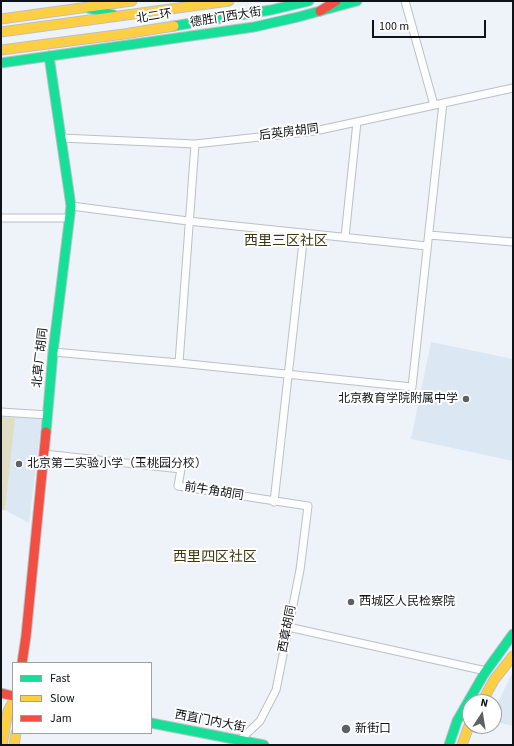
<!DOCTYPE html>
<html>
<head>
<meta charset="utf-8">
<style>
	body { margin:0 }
	#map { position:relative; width:514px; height:746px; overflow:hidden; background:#eef3f9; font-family:"Source Sans 3",sans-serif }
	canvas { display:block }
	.frame { position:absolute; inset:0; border:2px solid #0f1216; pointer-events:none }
	.legend { position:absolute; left:12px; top:662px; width:140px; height:72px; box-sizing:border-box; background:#fff; border:1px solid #9fa0a2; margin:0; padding:5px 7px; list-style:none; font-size:12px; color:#0f1216 }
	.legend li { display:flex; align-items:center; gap:8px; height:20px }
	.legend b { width:20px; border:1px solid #9fa0a2 }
	.north { position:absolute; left:462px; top:694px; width:40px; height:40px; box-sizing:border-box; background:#fff; border:1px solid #9fa0a2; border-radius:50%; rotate:12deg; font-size:11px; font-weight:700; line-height:16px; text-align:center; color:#0f1216 }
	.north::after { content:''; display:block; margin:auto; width:14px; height:18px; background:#5d6165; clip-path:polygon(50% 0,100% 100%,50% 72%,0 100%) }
	.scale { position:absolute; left:372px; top:20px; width:114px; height:18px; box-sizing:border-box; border:2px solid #0f1216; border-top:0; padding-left:5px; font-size:12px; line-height:14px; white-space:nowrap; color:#0f1216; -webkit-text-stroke:3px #fff; paint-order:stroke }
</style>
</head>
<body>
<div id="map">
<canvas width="514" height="746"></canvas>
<div class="frame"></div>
<ul class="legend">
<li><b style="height:5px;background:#16e098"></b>Fast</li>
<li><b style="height:5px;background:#ffcf43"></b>Slow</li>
<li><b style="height:5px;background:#f24e42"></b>Jam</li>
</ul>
<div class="north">N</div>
<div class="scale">100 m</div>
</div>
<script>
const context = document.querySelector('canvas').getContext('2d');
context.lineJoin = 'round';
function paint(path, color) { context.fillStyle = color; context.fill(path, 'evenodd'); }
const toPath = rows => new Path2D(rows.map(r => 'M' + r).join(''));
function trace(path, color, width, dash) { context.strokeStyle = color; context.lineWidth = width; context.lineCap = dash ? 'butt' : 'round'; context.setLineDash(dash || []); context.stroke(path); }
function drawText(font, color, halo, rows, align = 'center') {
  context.font = font + ' "Source Sans 3","Noto Sans SC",sans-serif'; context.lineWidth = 4; context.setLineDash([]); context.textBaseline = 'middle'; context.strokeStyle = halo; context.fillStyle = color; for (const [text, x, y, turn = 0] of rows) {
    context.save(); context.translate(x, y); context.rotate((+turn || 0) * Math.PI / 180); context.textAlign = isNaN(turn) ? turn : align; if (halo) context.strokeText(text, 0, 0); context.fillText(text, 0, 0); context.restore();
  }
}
paint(toPath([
	[431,342,513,359,513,461,411,439],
	[1,415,42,417,29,523,5,510,1,510],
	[513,671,513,726,494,721,494,711]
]), '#dbe7f2');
paint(toPath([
	[1,417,15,418,5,510,1,510]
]), '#e0dec2');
const street = toPath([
	[405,1,434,105],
	[61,138,195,144,315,131,513,88],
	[71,206,188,221,427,246],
	[1,218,70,218],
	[429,235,513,242],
	[345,237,357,122],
	[53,352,179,363,412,387,443,103],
	[179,363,195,144],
	[1,412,48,415],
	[44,454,181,469,178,486,308,506,300,570,276,690,260,721,240,740],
	[274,502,304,233],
	[288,627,486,671]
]);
const fast = toPath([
	[88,8,114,15],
	[174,26,271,10,309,1],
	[1,63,254,27,298,17,357,1],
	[46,432,53,352,71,206,49,56],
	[151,723,264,745],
	[449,745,457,721,484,674,513,634]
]);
const slow = toPath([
	[1,19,132,1],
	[1,32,229,1],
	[1,50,124,34,174,26],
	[482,702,494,680,513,656],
	[2,745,8,711,13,702],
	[14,745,16,733],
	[462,745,470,723]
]);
const jam = toPath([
	[320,11,336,1],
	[22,663,26,636,46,432],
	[1,693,13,696]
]);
trace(street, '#bcc0c5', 9);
trace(fast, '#bcc0c5', 11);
trace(slow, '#bcc0c5', 11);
trace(jam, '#bcc0c5', 11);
trace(street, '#fcfdfe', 7);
trace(fast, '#16e098', 9);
trace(slow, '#ffcf43', 9);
trace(jam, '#f24e42', 9);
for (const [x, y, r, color] of [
	[466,399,4,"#5d6165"],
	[19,464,4,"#5d6165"],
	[351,602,4,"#5d6165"],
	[346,729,5,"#5d6165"]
]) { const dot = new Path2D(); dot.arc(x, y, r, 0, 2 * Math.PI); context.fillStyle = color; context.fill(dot); trace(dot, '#fff', 1.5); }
drawText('12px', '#0f1216', '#fff', [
	["北二环",154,17,-9],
	["德胜门西大街",226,18,-9],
	["后英房胡同",289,133,-7],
	["北草厂胡同",41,358,-84],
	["前牛角胡同",214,492,9],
	["西章胡同",288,629,-79],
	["西直门内大街",210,722,11]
]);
drawText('12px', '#0f1216', '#fff', [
	["北京教育学院附属中学",458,399,"right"],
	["北京第二实验小学（玉桃园分校）",27,464],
	["西城区人民检察院",359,602],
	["新街口",355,729]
], 'left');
drawText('14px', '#3d380d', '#fff', [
	["西里三区社区",286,242],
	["西里四区社区",215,558]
]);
</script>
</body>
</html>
